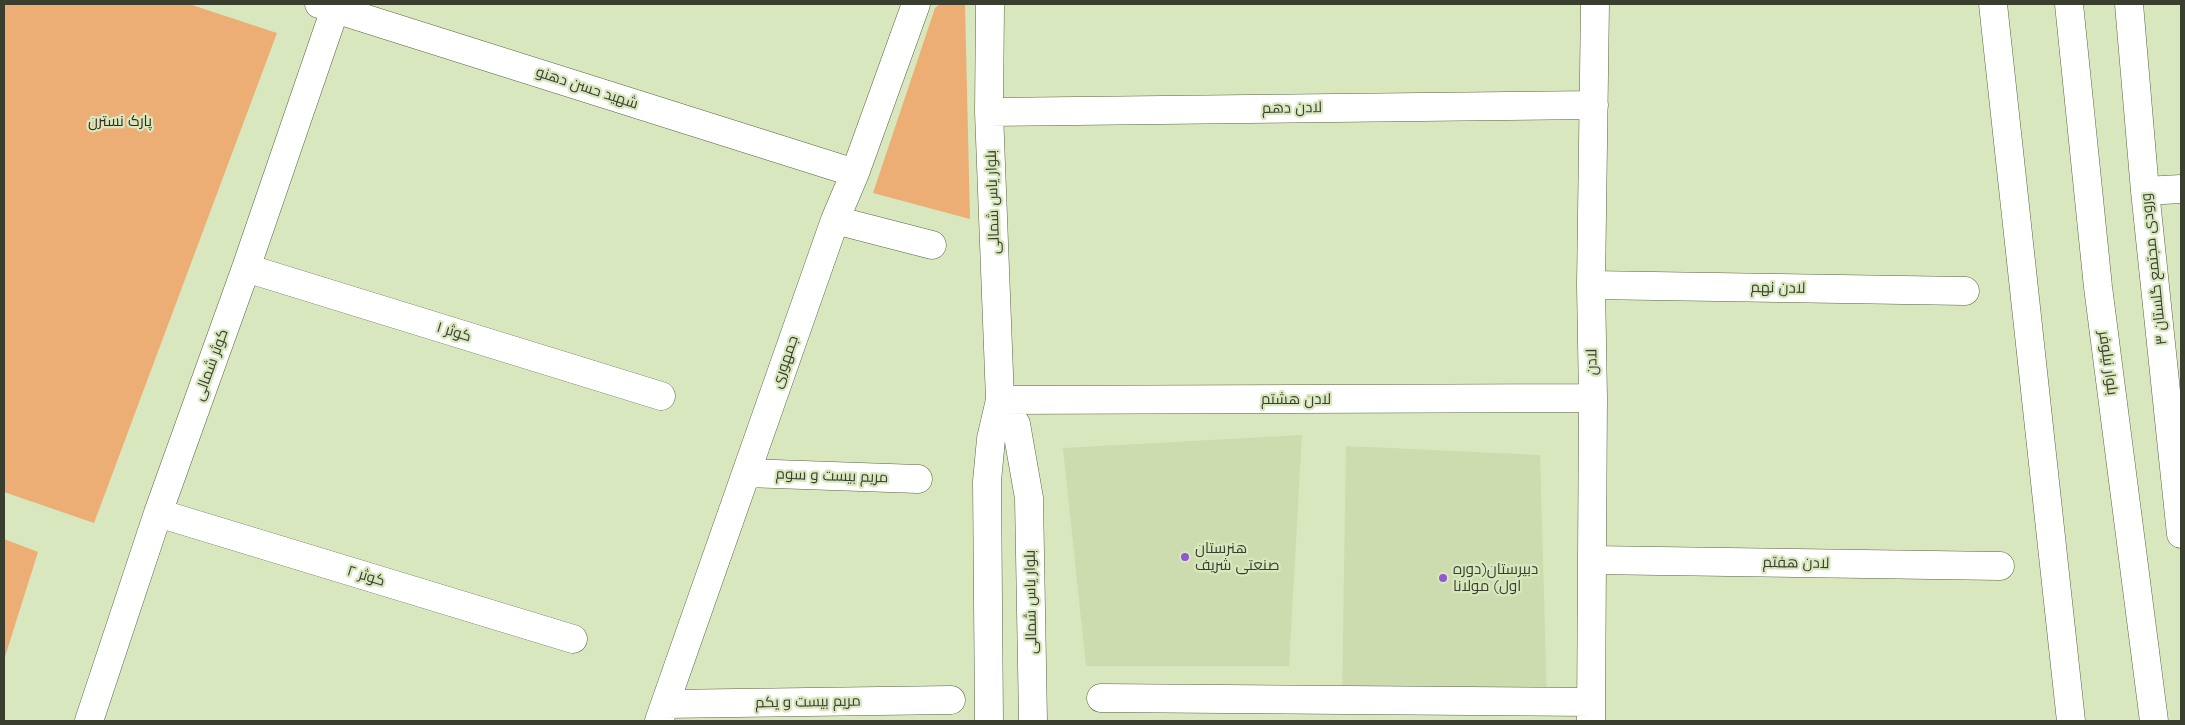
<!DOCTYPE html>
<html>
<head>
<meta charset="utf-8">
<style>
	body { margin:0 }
	#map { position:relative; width:2185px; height:725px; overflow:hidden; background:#d9e7bf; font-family:Quicksand,sans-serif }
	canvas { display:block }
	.frame { position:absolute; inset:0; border:5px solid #393e2e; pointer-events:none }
</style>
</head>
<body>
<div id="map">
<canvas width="2185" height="725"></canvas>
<div class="frame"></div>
</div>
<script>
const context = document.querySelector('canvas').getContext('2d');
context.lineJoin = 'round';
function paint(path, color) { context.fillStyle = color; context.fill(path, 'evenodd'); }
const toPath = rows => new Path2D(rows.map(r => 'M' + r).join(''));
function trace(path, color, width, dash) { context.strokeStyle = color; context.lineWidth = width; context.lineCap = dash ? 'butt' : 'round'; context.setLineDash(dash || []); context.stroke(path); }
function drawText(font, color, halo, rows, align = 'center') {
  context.font = font + ' Quicksand,Cairo,sans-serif'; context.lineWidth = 4.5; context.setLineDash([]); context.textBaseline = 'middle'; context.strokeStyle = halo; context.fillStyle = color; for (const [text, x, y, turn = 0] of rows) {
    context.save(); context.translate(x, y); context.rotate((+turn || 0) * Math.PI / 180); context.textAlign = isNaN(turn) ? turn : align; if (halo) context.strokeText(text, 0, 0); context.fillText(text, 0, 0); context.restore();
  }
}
paint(toPath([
	[1302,435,1289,666,1086,666,1063,448],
	[1346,446,1540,455,1547,702,1342,700]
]), '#ccdcae');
paint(toPath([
	[4,4,189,4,277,33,94,523,4,492],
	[940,4,965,4,970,219,873,193,935,8],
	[4,539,38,552,4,660]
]), '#ecae74');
const minor = toPath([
	[319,4,855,173],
	[2129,4,2145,191,2181,534],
	[989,112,1594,105],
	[2145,191,2181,189],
	[835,220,932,245],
	[246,268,661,396],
	[1591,285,1965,291],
	[1000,400,1593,398],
	[1000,400,1016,424,1029,498,1033,721],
	[746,473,918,479],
	[158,513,573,639],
	[1592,560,2000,566],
	[1101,698,1591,702],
	[665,704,951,700],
	[89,721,158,513,246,268,335,9],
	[659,721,835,220,855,173,916,4],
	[989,721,987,481,991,439,1000,400,989,112,990,4],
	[1591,721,1593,398,1591,285,1595,4]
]);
const major = toPath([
	[1993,4,2071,721],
	[2069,4,2098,287,2154,721]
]);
trace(minor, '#586341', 29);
trace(major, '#586341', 29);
trace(minor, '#fff', 28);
trace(major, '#fff', 28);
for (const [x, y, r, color] of [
	[1185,557,5,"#9158d0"],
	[1443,578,5,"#9158d0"]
]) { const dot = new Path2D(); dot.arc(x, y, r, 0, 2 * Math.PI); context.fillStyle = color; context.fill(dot); trace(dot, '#d9e7bf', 2); }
drawText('15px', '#393e2e', '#d9e7bf', [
	["شهید حسن دهنو",587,88,18],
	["لادن دهم",1292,108,-1],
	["بلوار یاس شمالی",993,202,-92],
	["ورودی مجتمع گلستان ۳",2154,269,-96],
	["لادن نهم",1778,288,1],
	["کوثر ۱",454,332,17],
	["جمهوری",785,362,-71],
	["لادن",1592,362,-91],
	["بلوار نیلوفر",2108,363,82],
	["کوثر شمالی",211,365,-70],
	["لادن هشتم",1296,399],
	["مریم بیست و سوم",832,476,2],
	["لادن هفتم",1796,563,1],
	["کوثر ۲",366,576,17],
	["بلوار یاس شمالی",1031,602,-91],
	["مریم بیست و یکم",808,702,-1]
]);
drawText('15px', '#3a2817', '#d9e7bf', [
	["پارک نسترن",120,121]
]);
drawText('15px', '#393e2e', '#d9e7bf', [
	["هنرستان",1195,548],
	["صنعتی شریف",1195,565],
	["دبیرستان(دوره",1453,569],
	["اول) مولانا",1453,586]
], 'left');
</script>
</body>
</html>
